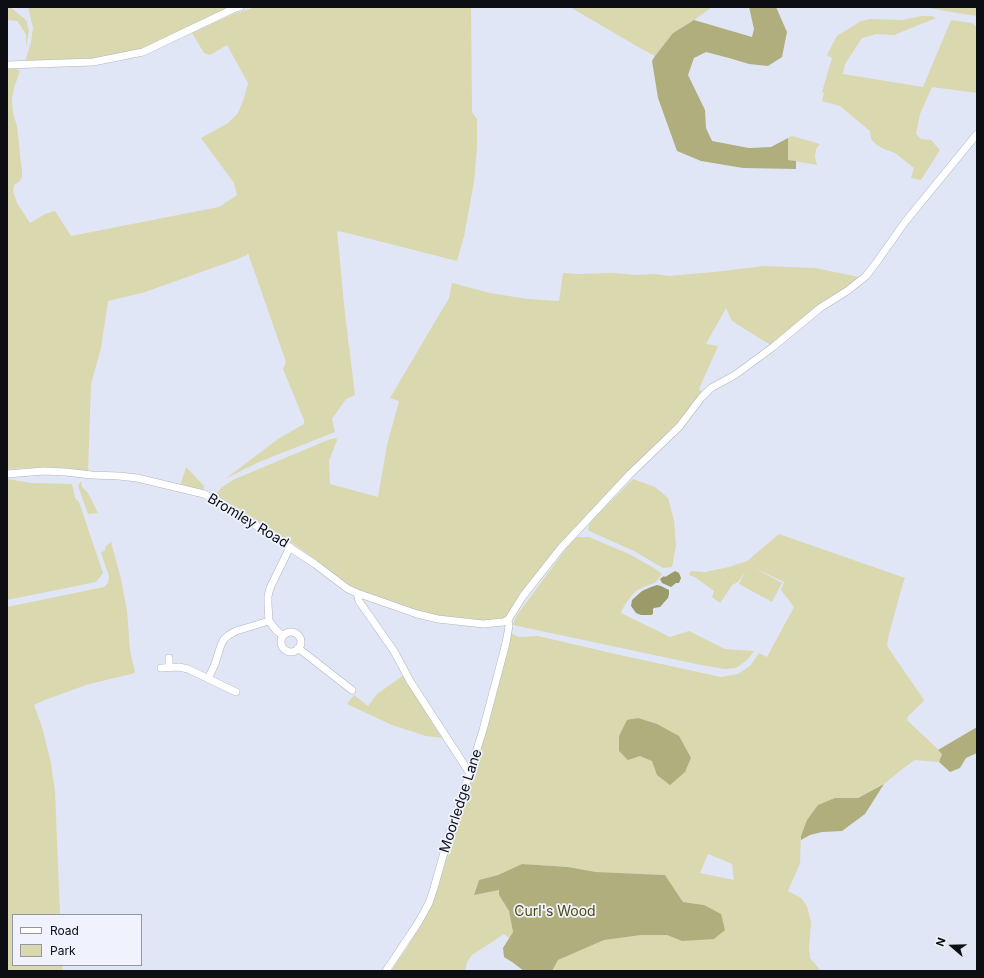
<!DOCTYPE html>
<html>
<head>
<meta charset="utf-8">
<style>
	body { margin:0 }
	#map { position:relative; width:984px; height:978px; overflow:hidden; background:#e0e6f6; font-family:Inter,sans-serif }
	canvas { display:block }
	.frame { position:absolute; inset:0; border:8px solid #0d0e14; pointer-events:none }
	.legend { position:absolute; left:12px; top:914px; width:130px; height:52px; box-sizing:border-box; background:#f0f3fd; border:1px solid #9597a0; margin:0; padding:5px 7px; list-style:none; font-size:12px; color:#0d0e14 }
	.legend li { display:flex; align-items:center; gap:8px; height:20px }
	.legend b { width:20px; border:1px solid #9597a0 }
	.north { position:absolute; left:932px; top:926px; width:40px; height:40px; -webkit-text-stroke:3px #f0f3fd; paint-order:stroke; rotate:290deg; font-size:11px; font-weight:700; line-height:16px; text-align:center; color:#0d0e14 }
	.north::after { content:''; display:block; margin:auto; width:14px; height:18px; background:#0d0e14; clip-path:polygon(50% 0,100% 100%,50% 72%,0 100%) }
</style>
</head>
<body>
<div id="map">
<canvas width="984" height="978"></canvas>
<div class="frame"></div>
<ul class="legend">
<li><b style="height:5px;background:#fff"></b>Road</li>
<li><b style="height:11px;background:#d9d8ae"></b>Park</li>
</ul>
<div class="north">N</div>
</div>
<script>
const context = document.querySelector('canvas').getContext('2d');
context.lineJoin = 'round';
function paint(path, color) { context.fillStyle = color; context.fill(path, 'evenodd'); }
const toPath = rows => new Path2D(rows.map(r => 'M' + r).join(''));
function trace(path, color, width, dash) { context.strokeStyle = color; context.lineWidth = width; context.lineCap = dash ? 'butt' : 'round'; context.setLineDash(dash || []); context.stroke(path); }
function drawText(font, color, halo, rows, align = 'center') {
  context.font = font + ' Inter,sans-serif'; context.lineWidth = 3.5; context.setLineDash([]); context.textBaseline = 'middle'; context.strokeStyle = halo; context.fillStyle = color; for (const [text, x, y, turn = 0] of rows) {
    context.save(); context.translate(x, y); context.rotate((+turn || 0) * Math.PI / 180); context.textAlign = isNaN(turn) ? turn : align; if (halo) context.strokeText(text, 0, 0); context.fillText(text, 0, 0); context.restore();
  }
}
paint(toPath([
	[7,7,10,7,26,20,29,30,26,47,26,35,21,26,17,21,7,20],
	[28,7,231,7,140,51,93,59,25,62,31,42,33,28],
	[256,7,471,7,472,112,477,119,477,148,474,182,464,236,457,261,343,232,337,231,345,314,355,395,346,399,332,419,335,432,259,462,225,479,278,439,304,424,304,420,283,369,286,362,248,253,247,255,235,260,142,293,108,301,101,348,91,384,88,472,50,467,7,469,7,69,16,69,20,71,14,88,12,100,13,113,17,126,22,172,22,177,19,182,14,185,13,191,17,203,30,223,45,214,55,211,71,236,219,207,237,195,234,183,201,138,228,123,238,113,244,98,248,83,227,45,210,55,204,53,192,33,233,14],
	[570,7,712,7,694,20,673,33,655,56,640,48],
	[924,7,977,7,977,16,963,14],
	[922,16,932,16,936,18,894,35,876,34,862,38,845,64,843,74,923,87,951,20,972,23,977,27,977,93,932,87,920,114,916,134,921,139,931,140,940,150,921,180,911,178,914,168,895,153,884,149,877,145,871,139,870,131,840,106,822,101,824,93,822,92,832,58,827,55,837,36,861,21,870,19,902,20],
	[792,136,820,144,816,149,815,157,817,165,788,160,788,138],
	[764,266,815,268,859,277,844,290,772,346,732,321,726,308,706,344,718,346,699,389,703,393,675,425,579,525,575,527,515,603,507,616,500,620,477,621,435,615,415,610,351,588,305,552,277,533,226,501,216,497,217,493,222,487,235,479,328,440,336,438,337,440,329,461,330,484,378,497,387,445,399,401,390,398,449,298,452,283,490,293,527,299,559,301,563,273,578,274,614,273,636,275,654,274,669,276,714,272],
	[186,467,204,486,203,492,180,486],
	[7,479,31,483,72,484,75,498,79,502,103,573,96,582,7,600],
	[633,479,655,487,668,498,674,520,676,546,672,567,663,568,634,551,589,531,588,529,589,525,593,519],
	[81,481,82,487,88,493,98,513,88,514,78,486],
	[779,534,905,578,903,583,889,634,887,646,924,700,923,702,908,716,907,720,942,753,939,762,915,760,901,770,884,784,857,798,835,798,801,836,800,863,788,891,801,898,807,906,811,922,809,948,810,958,821,971,554,971,553,968,558,960,604,940,642,935,667,935,682,941,704,905,683,902,665,875,596,872,568,867,522,864,498,875,479,880,474,894,499,890,499,895,509,911,513,932,509,938,504,934,472,955,467,962,465,971,391,971,407,948,433,902,484,736,511,633,519,637,538,636,611,653,721,677,738,674,750,666,759,653,767,657,794,607,781,590,784,582,753,567,782,583,772,602,739,584,745,572,738,582,732,585,720,603,712,597,714,591,695,577,689,575,691,571,705,572,729,567,747,561],
	[708,854,732,864,734,880,700,873],
	[577,537,589,537,629,554,654,568,662,574,655,583,646,586,636,591,632,595,624,606,621,613,670,637,689,631,725,649,754,651,748,659,736,668,725,669,701,665,513,625,514,621,517,615,571,542],
	[111,542,121,579,127,611,130,650,135,673,86,685,45,700,34,705,42,727,51,763,55,792,60,915,13,915,13,965,62,965,63,971,7,971,7,607,104,587,108,583,109,576,101,553,105,550,105,547],
	[404,675,436,729,442,738,426,736,392,725,347,704,354,695,368,706,377,694]
]), '#d9d8ae');
paint(toPath([
	[749,7,776,7,787,32,782,57,768,66,749,64,729,58,706,52,694,58,688,75,705,110,706,128,712,141,749,148,771,147,788,138,788,160,796,161,796,169,743,168,701,161,677,151,658,98,652,61,655,56,673,33,694,20,752,37,754,29],
	[638,718,657,724,679,736,691,758,685,772,670,785,657,775,652,761,640,756,628,760,619,751,619,736,627,720],
	[977,727,977,753,966,758,960,768,950,772,939,762,942,754,938,750],
	[884,784,865,814,842,831,822,832,810,835,801,840,801,836,807,820,818,805,835,798,858,798],
	[522,864,568,867,596,872,665,875,683,902,704,905,721,914,725,930,714,939,682,941,667,935,642,935,604,940,558,960,552,971,524,971,512,962,504,957,503,948,513,932,509,911,499,895,499,890,474,895,479,880,498,875]
]), '#b0ae7c');
paint(toPath([
	[675,571,679,573,681,578,679,583,676,583,671,587,662,583,660,579,664,576,665,577],
	[657,585,661,586,669,590,669,594,668,598,660,607,654,608,653,609,653,614,651,615,641,615,636,613,631,606,632,600,642,591,651,587]
]), '#9b9a69');
const minor = toPath([
	[7,65,93,62,143,52,233,9,240,7],
	[7,474,44,471,65,472,92,475,119,476,137,478,204,494,220,502,315,564,348,589,357,593,359,601,394,651,410,681,469,772],
	[357,593,417,614,438,619,483,624,503,622,508,620],
	[508,620,523,596,560,549,630,474,679,427,701,398,711,388,735,375,773,347,820,308,847,291,866,276,876,263,905,222,977,134],
	'281 642a10 10 0 1 1 20 0a10 10 0 1 1-20 0Z',
	[283,636,276,630,269,621,268,604,268,596,270,588,290,547],
	[298,648,352,690],
	[169,658,169,668],
	[161,668,179,667,188,669,236,692],
	[208,679,215,664,221,645,224,639,229,635,236,631,269,621],
	[386,971,418,923,429,903,434,888,450,831,460,803,483,730,506,643,509,626,508,620]
]);
trace(minor, '#afb4c4', 8);
trace(minor, '#fff', 7);
drawText('14px', '#0d0e14', '#f0f3fd', [
	["Bromley Road",248,521,31],
	["Moorledge Lane",461,801,-72]
]);
drawText('14px', '#4e4a0e', '#f0f3fd', [
	["Curl's Wood",555,912]
]);
</script>
</body>
</html>
